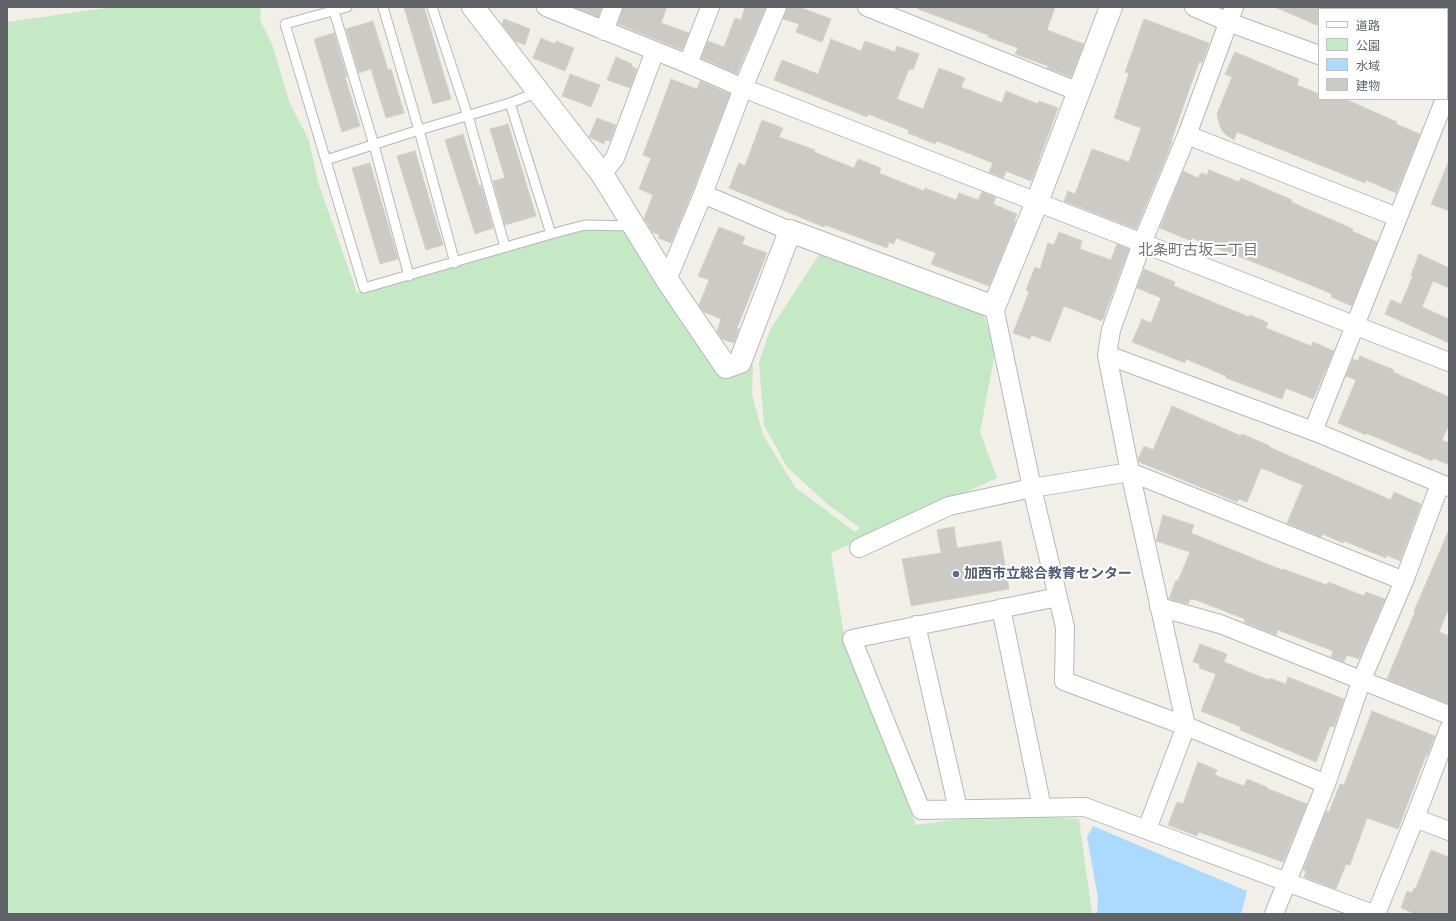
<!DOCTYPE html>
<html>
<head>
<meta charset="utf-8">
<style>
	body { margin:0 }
	#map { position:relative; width:1456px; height:921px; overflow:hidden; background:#f1efe8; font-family:"Public Sans","Noto Sans JP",sans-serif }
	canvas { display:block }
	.frame { position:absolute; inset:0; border:8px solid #5f6368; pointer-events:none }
	.legend { position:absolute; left:1318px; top:8px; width:130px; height:92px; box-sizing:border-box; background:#fff; border:1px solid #bfc1c3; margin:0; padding:5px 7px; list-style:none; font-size:12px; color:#5f6368 }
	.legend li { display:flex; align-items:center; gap:8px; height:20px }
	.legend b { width:20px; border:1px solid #bfc1c3 }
</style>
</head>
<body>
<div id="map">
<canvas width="1456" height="921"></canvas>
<div class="frame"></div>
<ul class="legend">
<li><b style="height:5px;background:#fff"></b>道路</li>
<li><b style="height:11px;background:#c5e8c5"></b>公園</li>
<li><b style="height:11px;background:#aadaff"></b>水域</li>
<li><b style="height:11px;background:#cccac5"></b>建物</li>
</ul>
</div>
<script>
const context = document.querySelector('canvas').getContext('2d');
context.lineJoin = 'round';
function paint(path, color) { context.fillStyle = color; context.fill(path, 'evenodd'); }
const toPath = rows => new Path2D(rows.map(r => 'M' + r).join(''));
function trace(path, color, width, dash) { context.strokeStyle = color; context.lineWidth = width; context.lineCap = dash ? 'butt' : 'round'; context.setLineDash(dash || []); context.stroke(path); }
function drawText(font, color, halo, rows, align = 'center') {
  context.font = font + ' "Public Sans","Noto Sans JP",sans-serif'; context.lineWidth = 4; context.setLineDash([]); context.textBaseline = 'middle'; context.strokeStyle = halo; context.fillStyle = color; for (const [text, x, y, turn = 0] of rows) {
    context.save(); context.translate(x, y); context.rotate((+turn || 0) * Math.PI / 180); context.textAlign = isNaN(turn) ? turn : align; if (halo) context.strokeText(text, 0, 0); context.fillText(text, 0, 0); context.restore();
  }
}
paint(toPath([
	[112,7,261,7,260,20,272,44,290,104,309,140,318,182,357,293,504,251,587,230,632,228,730,363,749,362,753,365,752,394,763,435,795,487,855,532,860,528,826,503,787,467,764,425,759,362,770,330,822,250,982,312,996,348,980,432,997,478,831,553,844,635,916,825,998,814,1079,819,1092,914,7,914,7,22]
]), '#c5e8c5');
paint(toPath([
	[1093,826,1247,891,1241,914,1097,914,1098,898,1087,837]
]), '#aadaff');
const building = toPath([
	[404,7,424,7,451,99,433,104,404,7],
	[574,7,602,7,598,17,574,7],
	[623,7,667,7,661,23,689,33,682,50,618,24,623,7],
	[745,7,766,7,737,74,701,58,708,41,724,47,735,18,741,20,745,7],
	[787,7,799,7,831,19,822,42,796,32,799,24,783,19,787,7],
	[919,7,1055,7,1047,30,1084,44,1071,77,1047,68,1048,66,1015,54,1018,48,988,37,988,35,918,9,919,7],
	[1275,7,1319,7,1319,26,1275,7],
	[504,19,530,29,525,45,515,41,502,24,504,19],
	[1144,19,1209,43,1202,63,1199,62,1171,141,1172,141,1167,155,1136,229,1064,201,1068,191,1075,194,1092,149,1129,162,1141,128,1114,118,1129,73,1125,72,1144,19],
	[373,21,388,70,391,69,404,113,386,118,371,69,359,73,346,29,373,21],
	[334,33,347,77,345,77,360,126,342,132,314,39,334,33],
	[541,38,555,44,556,41,574,48,565,71,533,58,541,38],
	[831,39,861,51,865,41,895,52,897,46,919,54,913,70,909,69,897,99,923,109,939,68,965,78,961,87,1002,103,1006,91,1038,104,1039,101,1058,108,1037,165,1038,165,1031,181,1006,171,1003,178,989,172,993,163,937,141,935,144,908,133,909,130,868,114,867,117,774,80,782,60,818,74,831,39],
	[1235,52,1299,79,1297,85,1319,94,1319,99,1345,99,1397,122,1396,124,1420,134,1396,193,1366,180,1365,183,1237,132,1234,140,1225,134,1220,127,1217,114,1232,77,1225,74,1235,52],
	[616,57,632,64,631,66,637,69,630,88,607,80,616,57],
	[570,74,600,85,591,107,562,96,570,74],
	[671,79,697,89,700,81,730,94,693,190,671,243,658,238,660,235,652,232,648,226,649,224,647,223,644,219,653,195,639,189,651,158,643,155,671,79],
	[597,118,616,125,610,141,605,140,604,144,589,137,597,118],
	[762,120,783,128,779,137,815,150,814,152,854,168,858,159,881,168,879,173,924,191,925,188,956,200,959,193,978,200,982,192,996,197,993,204,1017,214,1014,221,1016,221,989,286,931,264,936,253,896,238,894,244,889,242,887,248,825,225,824,227,729,188,739,163,745,166,762,120],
	[508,124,536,216,505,225,493,181,505,178,490,129,508,124],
	[463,134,479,186,481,185,493,228,475,234,445,140,463,134],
	[415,151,443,245,426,250,397,156,415,151],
	[1449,161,1449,211,1431,204,1449,161],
	[370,163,398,259,380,264,352,168,370,163],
	[1209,170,1239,182,1241,178,1292,200,1291,202,1353,229,1352,231,1377,242,1352,306,1331,297,1332,294,1296,279,1230,253,1230,254,1192,238,1191,241,1160,228,1183,171,1198,178,1201,173,1207,175,1209,170],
	[719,227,745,237,742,244,767,253,737,328,739,329,734,343,722,339,717,331,721,319,704,312,699,305,709,280,698,276,719,227],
	[1059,232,1082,241,1080,249,1111,260,1117,244,1129,249,1102,321,1064,306,1050,342,1031,335,1030,339,1013,333,1029,292,1026,290,1035,267,1040,269,1048,243,1054,245,1059,232],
	[1419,254,1449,268,1449,288,1433,281,1422,307,1449,319,1449,343,1385,314,1391,300,1401,304,1413,276,1411,275,1419,254],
	[1144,269,1175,282,1174,286,1249,317,1250,315,1268,323,1266,328,1311,346,1313,342,1334,351,1313,399,1286,388,1282,399,1226,378,1226,376,1186,359,1185,363,1132,342,1142,319,1151,323,1161,298,1137,288,1144,269],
	[1360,356,1394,370,1393,372,1449,397,1449,425,1442,440,1449,443,1449,465,1433,458,1432,461,1366,433,1366,435,1338,423,1356,380,1346,376,1353,359,1358,361,1360,356],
	[1172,406,1241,436,1242,434,1270,446,1269,447,1391,500,1394,492,1421,504,1400,561,1387,555,1386,558,1344,541,1343,543,1322,534,1321,537,1287,523,1303,485,1261,468,1247,502,1239,499,1237,502,1139,462,1138,459,1144,446,1153,450,1172,406],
	[1163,515,1194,525,1191,533,1282,570,1283,569,1327,585,1328,582,1364,596,1366,592,1385,599,1359,659,1347,655,1344,662,1331,657,1333,651,1278,630,1276,635,1244,622,1245,619,1196,600,1190,599,1188,604,1169,599,1176,580,1178,581,1190,552,1156,541,1163,515],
	[954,527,957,548,1001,541,1009,589,911,606,902,559,941,553,937,530,954,527],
	[1449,530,1449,608,1439,632,1449,636,1449,704,1387,679,1415,612,1414,611,1449,530],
	[1200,644,1227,654,1224,662,1269,680,1269,678,1286,684,1288,677,1344,699,1334,727,1330,726,1316,762,1240,730,1241,727,1201,711,1216,674,1199,668,1200,664,1193,662,1200,644],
	[1372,711,1435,736,1427,756,1426,755,1398,829,1367,818,1350,865,1346,864,1336,889,1304,877,1306,871,1303,870,1326,811,1329,812,1340,784,1344,785,1372,711],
	[1198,762,1217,770,1215,775,1244,786,1247,779,1267,787,1266,788,1307,804,1283,862,1199,832,1197,836,1168,825,1177,802,1183,804,1198,762],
	[1431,850,1449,857,1449,914,1415,914,1401,908,1407,891,1412,893,1414,888,1416,888,1431,850]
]);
paint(building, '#cccac5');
trace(building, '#d6d1c6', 1);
const service = toPath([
	[347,7,285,24,364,288,551,234,585,225,632,226],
	[383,7,419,130,455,263],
	[432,7,468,116,505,247],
	[334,11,374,145,409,276],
	[510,103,551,234],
	[326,160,419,130,510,103,528,96,535,88]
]);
const minor = toPath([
	[546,7,688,64,743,88,1449,362],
	[867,7,1079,92],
	[1194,7,1228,22,1319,55],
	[604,31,613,7],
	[688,64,710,7],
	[1187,135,1397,217],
	[602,174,615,158,655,51],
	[703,194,790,231],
	[667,280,703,194,743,88,777,7],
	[994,307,1032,488,1065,627,1064,681,1186,726,1326,784],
	[1107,355,1313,431,1449,487],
	[1313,431,1445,99],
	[859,548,949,506,1032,488,1130,472,1404,581],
	[1058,597,852,639,921,810,1085,807,1373,914],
	[1159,607,1220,624,1449,715],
	[1001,608,1042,808],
	[916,625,958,809],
	[1415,818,1449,831],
	[1147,829,1186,726,1130,472,1107,355,1111,330,1142,243,1187,135,1234,7],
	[1274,914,1326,784,1362,679,1404,581,1440,484],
	[1376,914,1415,818,1449,729]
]);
const tertiary = toPath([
	[473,7,602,174,667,280,726,367,740,362,790,231,994,307,1037,202,1111,7]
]);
trace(service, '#b5b8bc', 11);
trace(minor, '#b5b8bc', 20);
trace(tertiary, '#b5b8bc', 24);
trace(service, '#fff', 9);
trace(minor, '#fff', 18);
trace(tertiary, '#fff', 22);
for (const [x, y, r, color] of [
	[956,574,4,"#5c6f8a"]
]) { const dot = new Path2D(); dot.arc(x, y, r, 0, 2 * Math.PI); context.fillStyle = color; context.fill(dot); trace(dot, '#fff', 1.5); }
drawText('bold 14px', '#4e5e75', '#fff', [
	["加西市立総合教育センター",964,574]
], 'left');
drawText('15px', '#70757a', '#fff', [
	["北条町古坂二丁目",1198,250]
]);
</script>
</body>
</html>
